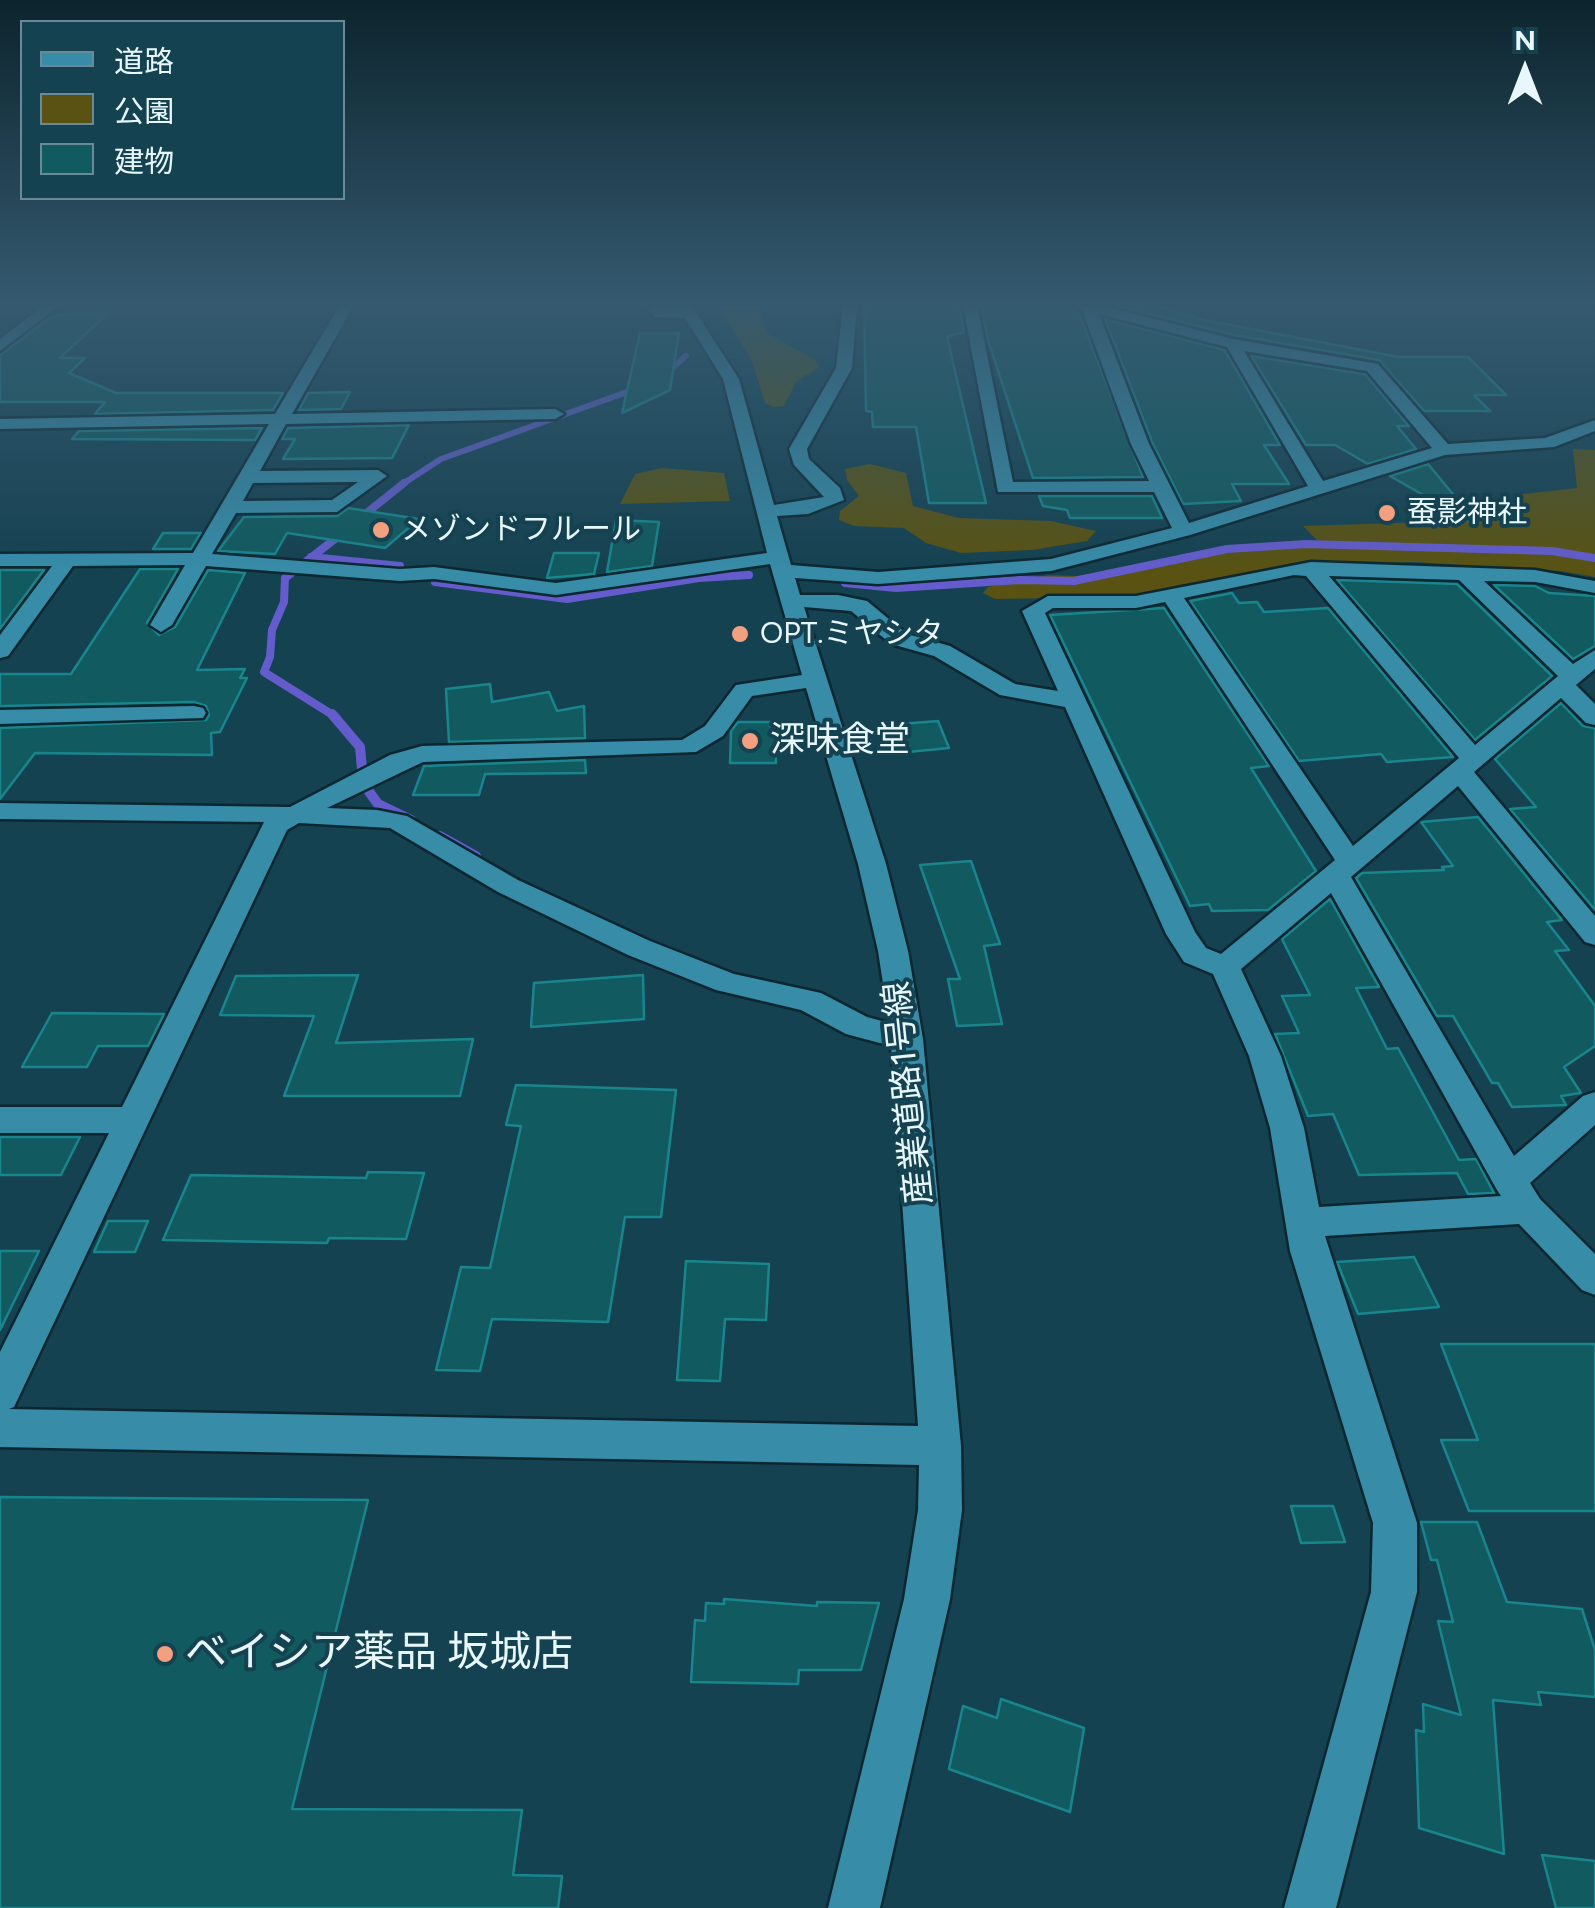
<!DOCTYPE html>
<html>
<head>
<meta charset="utf-8">
<style>
	body { margin:0 }
	#map { position:relative; width:1595px; height:1908px; overflow:hidden; background:#154251; font-family:Figtree,"Noto Sans JP",sans-serif }
	canvas { display:block }
	.legend { position:absolute; left:20px; top:20px; width:325px; height:180px; box-sizing:border-box; background:#154251; border:2px solid #698a96; margin:0; padding:12px 18px; list-style:none; font-size:30px; color:#e8f7fd }
	.legend li { display:flex; align-items:center; gap:20px; height:50px }
	.legend b { width:50px; border:2px solid #698a96 }
	.north { position:absolute; left:1475px; top:20px; width:100px; height:100px; -webkit-text-stroke:8px #154251; paint-order:stroke; rotate:0deg; font-size:28px; font-weight:700; line-height:40px; text-align:center; color:#e8f7fd }
	.north::after { content:''; display:block; margin:auto; width:35px; height:45px; background:#e8f7fd; clip-path:polygon(50% 0,100% 100%,50% 72%,0 100%) }
</style>
</head>
<body>
<div id="map">
<canvas width="1595" height="1908"></canvas>
<ul class="legend">
<li><b style="height:12px;background:#378ca8"></b>道路</li>
<li><b style="height:28px;background:#595212"></b>公園</li>
<li><b style="height:28px;background:#115a5f"></b>建物</li>
</ul>
<div class="north">N</div>
</div>
<script>
const context = document.querySelector('canvas').getContext('2d');
context.lineJoin = 'round';
function paint(path, color) { context.fillStyle = color; context.fill(path, 'evenodd'); }
const toPath = rows => new Path2D(rows.map(r => 'M' + r).join(''));
function trace(path, color, width, dash) { context.strokeStyle = color; context.lineWidth = width; context.lineCap = dash ? 'butt' : 'round'; context.setLineDash(dash || []); context.stroke(path); }
function drawText(font, color, halo, rows, align = 'center') {
  context.font = font + ' Figtree,"Noto Sans JP",sans-serif'; context.lineWidth = 8; context.setLineDash([]); context.textBaseline = 'middle'; context.strokeStyle = halo; context.fillStyle = color; for (const [text, x, y, turn = 0] of rows) {
    context.save(); context.translate(x, y); context.rotate((+turn || 0) * Math.PI / 180); context.textAlign = isNaN(turn) ? turn : align; if (halo) context.strokeText(text, 0, 0); context.fillText(text, 0, 0); context.restore();
  }
}
paint(toPath([
	[717,305,759,305,767,333,814,359,819,367,796,382,784,406,773,407,765,403,752,361],
	[1573,449,1595,450,1595,577,1561,571,1414,562,1286,565,1125,597,995,599,983,593,988,587,1049,575,1077,576,1164,564,1224,546,1318,541,1303,526,1523,519,1514,495,1577,488],
	[870,464,906,473,913,506,959,518,1051,521,1096,531,1087,541,1032,550,961,553,926,543,904,528,854,526,839,520,840,511,859,496,847,480,845,469],
	[662,468,724,473,730,501,620,504,635,474]
]), '#595212');
trace(toPath([
	[663,376,686,356],
	[401,485,441,459,638,388]
]), '#645ccc', 6);
trace(toPath([
	[359,519,404,483],
	[311,557,400,566],
	[435,582,567,599,699,578,749,575],
	[845,583,896,588,1020,580,1074,581,1227,549,1306,544,1552,551,1595,558],
	[336,717,264,672,270,657,272,630,284,602,285,578,345,531]
]), '#645ccc', 8);
trace(toPath([
	[332,714,360,747,362,769],
	[365,786,378,804,411,820],
	[440,836,476,856]
]), '#645ccc', 10);
const building = toPath([
	[864,305,959,305,964,332,947,337,986,503,929,503,916,427,873,427,872,412,866,411,864,305],
	[981,305,1069,305,1079,313,1143,477,1033,478,988,340,981,305],
	[1114,305,1153,305,1204,320,1399,357,1468,357,1506,395,1474,395,1490,411,1424,411,1379,360,1234,335,1114,305],
	[108,313,60,358,85,358,69,373,116,393,283,393,273,410,95,414,105,402,0,402,0,355,49,318,61,314,108,313],
	[1105,319,1225,350,1280,445,1264,445,1289,484,1232,484,1241,501,1183,504,1152,442,1105,319],
	[640,333,679,333,670,390,622,413,640,333],
	[1251,356,1365,374,1409,426,1397,426,1416,449,1368,464,1335,445,1306,445,1251,356],
	[350,392,341,409,299,410,308,393,350,392],
	[409,425,392,458,283,459,295,439,282,439,288,428,409,425],
	[262,428,255,440,72,439,79,431,262,428],
	[1428,464,1476,522,1474,524,1390,476,1428,464],
	[1039,496,1152,496,1162,518,1070,518,1067,510,1043,506,1039,496],
	[348,508,419,519,385,548,287,533,275,554,218,551,244,517,337,516,348,508],
	[616,520,659,522,652,566,607,572,616,520],
	[163,533,201,533,191,549,153,549,163,533],
	[554,553,599,553,594,574,547,578,554,553],
	[140,569,178,569,147,623,159,635,175,627,208,570,245,573,197,670,245,669,240,678,247,678,220,732,211,733,212,755,35,753,0,799,0,728,206,720,209,715,206,706,194,702,0,706,0,674,71,674,140,569],
	[0,570,44,570,0,629,0,570],
	[1337,580,1457,584,1552,676,1475,740,1337,580],
	[1494,585,1535,586,1549,593,1595,596,1595,646,1573,659,1494,585],
	[1232,593,1239,603,1257,602,1264,612,1328,608,1453,757,1387,762,1381,754,1299,761,1190,601,1232,593],
	[1164,608,1269,766,1251,768,1316,871,1268,910,1212,911,1209,904,1190,906,1050,615,1164,608],
	[490,684,492,702,549,692,557,711,584,706,585,738,449,742,446,689,490,684],
	[1561,703,1583,726,1595,728,1595,910,1510,809,1536,807,1495,759,1561,703],
	[938,721,949,748,898,753,888,725,938,721],
	[738,722,770,722,770,726,775,726,776,763,730,763,731,731,738,722],
	[585,760,586,773,485,774,479,795,413,795,424,766,585,760],
	[1478,817,1562,920,1547,922,1569,950,1555,951,1595,1006,1595,1046,1564,1067,1581,1093,1561,1096,1566,1105,1512,1107,1498,1083,1492,1083,1453,1016,1437,1016,1356,878,1362,873,1444,870,1442,867,1453,866,1421,822,1478,817],
	[971,861,1000,944,984,946,1002,1024,957,1026,948,979,960,979,920,865,971,861],
	[1330,899,1379,987,1356,988,1387,1049,1398,1048,1459,1160,1476,1159,1494,1193,1468,1194,1457,1173,1359,1175,1333,1114,1308,1116,1275,1034,1299,1033,1282,996,1310,995,1282,939,1330,899],
	[358,975,336,1043,473,1039,460,1096,284,1096,314,1016,220,1015,236,976,358,975],
	[643,975,644,1019,531,1027,534,983,643,975],
	[52,1013,164,1014,148,1046,98,1046,87,1067,22,1067,52,1013],
	[516,1085,676,1090,661,1217,625,1217,608,1322,492,1319,480,1371,436,1370,461,1267,490,1268,521,1126,506,1125,516,1085],
	[0,1137,80,1137,61,1175,0,1175,0,1137],
	[368,1172,424,1173,406,1239,329,1238,327,1243,163,1240,191,1175,366,1178,368,1172],
	[108,1221,148,1221,135,1252,94,1252,108,1221],
	[0,1251,39,1251,0,1330,0,1251],
	[1414,1257,1439,1307,1358,1314,1337,1262,1414,1257],
	[686,1261,769,1264,766,1320,725,1319,720,1381,677,1380,686,1261],
	[1441,1344,1595,1344,1595,1511,1469,1511,1441,1440,1478,1440,1441,1344],
	[0,1497,368,1500,292,1809,522,1810,513,1875,562,1876,558,1908,0,1908,0,1497],
	[1291,1506,1333,1506,1345,1542,1301,1543,1291,1506],
	[1421,1522,1477,1522,1507,1602,1582,1609,1595,1650,1595,1697,1538,1692,1541,1705,1493,1700,1504,1854,1419,1828,1416,1730,1424,1732,1423,1704,1461,1715,1438,1621,1453,1622,1437,1560,1431,1560,1421,1522],
	[724,1599,817,1606,817,1602,879,1603,861,1670,799,1670,798,1684,691,1682,695,1620,705,1621,706,1603,724,1604,724,1599],
	[1001,1699,1084,1728,1070,1812,949,1769,963,1706,997,1718,1001,1699],
	[1542,1855,1595,1861,1595,1908,1556,1908,1542,1855]
]);
paint(building, '#115a5f');
trace(building, '#19858d', 2.5);
const minor = toPath([
	[44,305,60,305,0,351,0,339,44,305],
	[340,305,354,305,292,414,555,409,564,414,555,419,286,424,260,471,378,470,387,476,337,512,236,513,212,554,400,569,434,567,556,583,767,553,723,379,685,318,654,317,646,305,660,305,663,309,691,305,739,379,774,505,824,497,794,465,789,449,836,368,843,305,857,305,852,368,807,449,809,459,840,488,844,500,808,514,777,516,791,565,878,572,1051,559,1172,528,1154,492,998,492,963,305,977,305,1013,482,1149,481,1131,444,1082,310,1073,305,1098,305,1233,339,1378,364,1448,444,1545,438,1595,420,1595,431,1554,447,1445,455,1190,535,1051,571,878,584,795,578,800,595,838,595,867,601,907,634,950,646,1015,684,1058,691,1022,611,1048,596,1136,596,1311,562,1535,570,1595,581,1595,593,1535,582,1484,581,1573,664,1595,650,1595,669,1576,685,1595,704,1595,725,1586,723,1561,698,1474,772,1595,916,1595,945,1585,942,1458,786,1351,877,1514,1156,1583,1096,1595,1092,1595,1125,1530,1183,1540,1199,1595,1254,1595,1295,1582,1290,1519,1224,1325,1236,1417,1523,1417,1592,1336,1908,1284,1908,1371,1592,1373,1523,1290,1251,1270,1128,1249,1056,1213,974,1184,962,1166,934,1065,707,1000,695,934,656,891,644,851,611,804,607,886,864,908,951,923,1039,961,1446,962,1510,950,1599,880,1908,828,1908,904,1599,918,1510,919,1465,0,1447,0,1352,109,1133,0,1133,0,1107,122,1107,264,822,0,819,0,803,290,807,390,755,422,746,682,740,705,726,736,685,802,675,770,564,556,595,434,579,400,581,206,566,172,625,161,632,150,625,185,565,73,566,8,656,0,658,0,635,52,566,0,566,0,554,193,553,269,424,0,429,0,419,275,414,340,305],
	[1099,314,1227,347,1308,486,1189,523,1149,444,1099,314],
	[1244,351,1367,371,1432,448,1323,481,1244,351],
	[358,482,332,500,243,501,253,483,358,482],
	[1294,575,1306,576,1459,758,1353,846,1184,598,1294,575],
	[1329,576,1459,580,1558,676,1475,745,1329,576],
	[1165,602,1335,860,1221,954,1206,948,1195,932,1045,613,1053,608,1136,608,1165,602],
	[806,688,858,864,878,951,889,1023,867,1017,821,993,734,974,650,941,518,880,407,816,377,810,327,808,423,762,696,752,723,736,752,696,806,688],
	[299,823,390,828,498,892,628,955,716,990,801,1010,846,1034,891,1046,918,1426,9,1409,14,1407,287,830,299,823],
	[1331,893,1497,1190,1501,1196,1319,1207,1304,1128,1281,1056,1241,969,1331,893],
	[194,706,203,708,206,713,203,718,0,724,0,710,194,706]
]);
trace(minor, '#0c2730', 5);
paint(minor, '#378ca8');
const sky = context.createLinearGradient(0, 0, 0, 572);
sky.addColorStop(0, '#0c242d');
sky.addColorStop(0.53, '#355a70');
sky.addColorStop(1, '#355a7000');
context.fillStyle = sky;
context.fillRect(0, 0, 1595, 572);
for (const [x, y, r, color] of [
	[1387,513,10,"#f2a07f"],
	[381,530,10,"#f2a07f"],
	[740,634,10,"#f2a07f"],
	[750,741,10,"#f2a07f"],
	[165,1654,10,"#f2a07f"]
]) { const dot = new Path2D(); dot.arc(x, y, r, 0, 2 * Math.PI); context.fillStyle = color; context.fill(dot); trace(dot, '#154251', 4); }
drawText('30px', '#e8f7fd', '#154251', [
	["蚕影神社",1407,513],
	["メゾンドフルール",401,530],
	["OPT.ミヤシタ",760,634]
], 'left');
drawText('35px', '#e8f7fd', '#154251', [
	["深味食堂",770,741]
], 'left');
drawText('35px', '#e8f7fd', '#154251', [
	["産業道路1号線",909,1093,-96]
]);
drawText('42px', '#e8f7fd', '#154251', [
	["ベイシア薬品 坂城店",185,1654]
], 'left');
</script>
</body>
</html>
